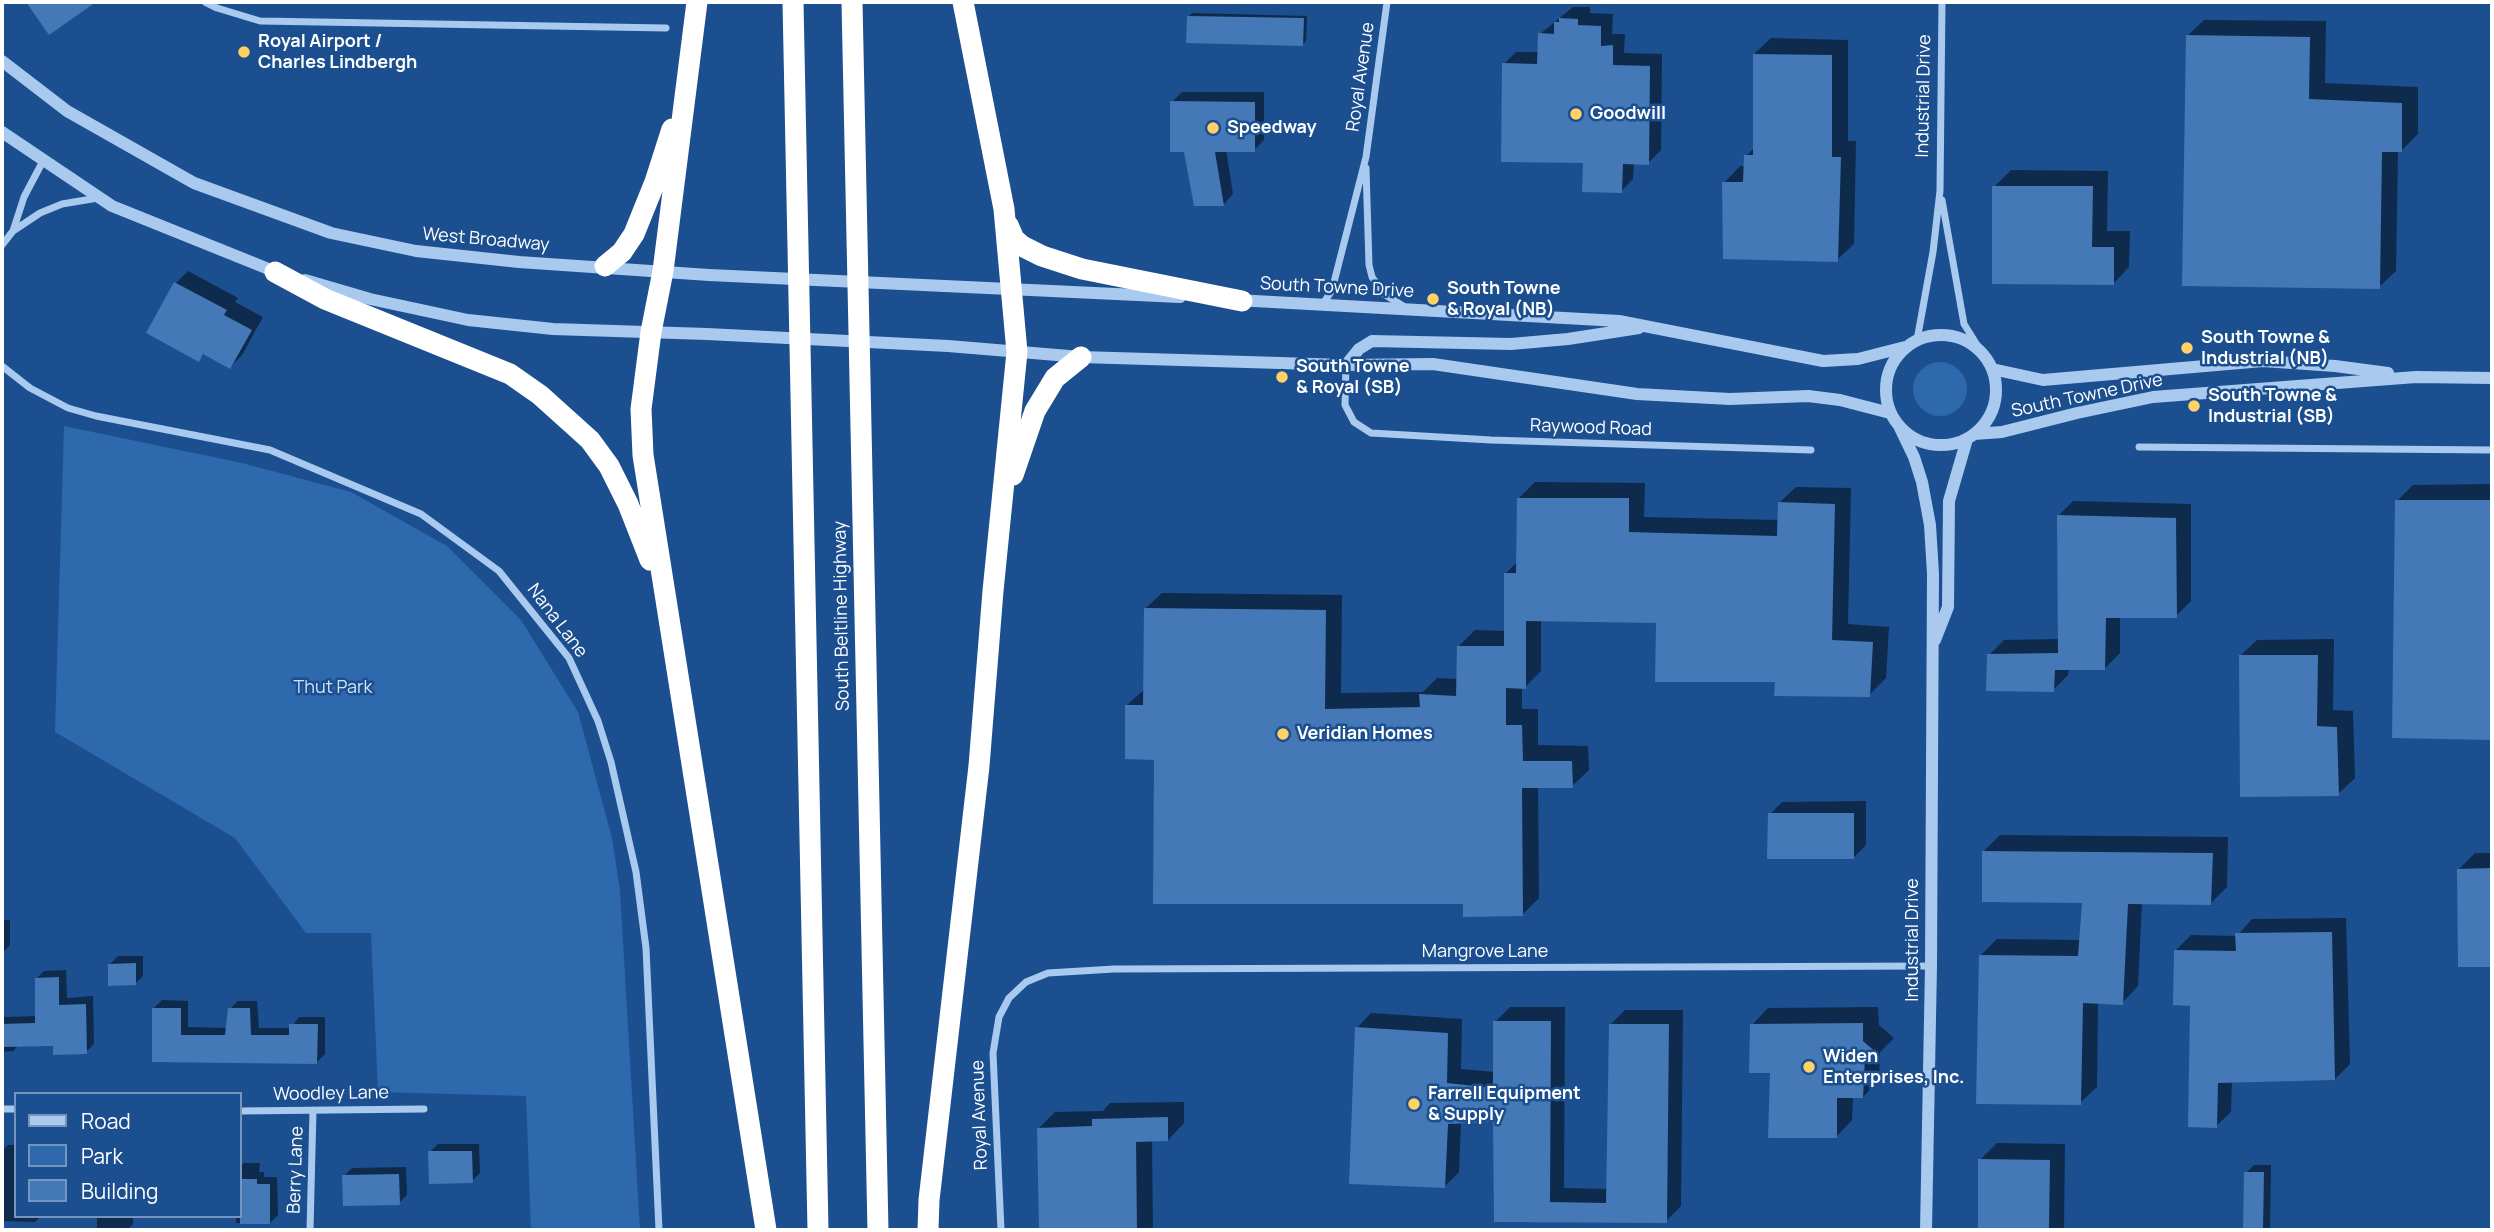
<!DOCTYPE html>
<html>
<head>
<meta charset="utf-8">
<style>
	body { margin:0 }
	#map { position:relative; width:2494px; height:1232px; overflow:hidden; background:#1b4f8f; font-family:Manrope,sans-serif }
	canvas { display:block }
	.frame { position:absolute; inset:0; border:4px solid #fff; pointer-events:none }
	.legend { position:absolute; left:14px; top:1092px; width:228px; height:126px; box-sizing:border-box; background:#1b4f8f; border:2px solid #7695bc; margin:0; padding:9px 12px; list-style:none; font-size:21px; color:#fff }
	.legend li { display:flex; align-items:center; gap:14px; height:35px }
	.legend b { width:35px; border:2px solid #7695bc }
</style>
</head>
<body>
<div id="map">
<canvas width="2494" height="1232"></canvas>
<div class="frame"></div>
<ul class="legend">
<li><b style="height:9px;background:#a9c9ee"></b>Road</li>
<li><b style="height:19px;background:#2e69ad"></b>Park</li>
<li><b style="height:19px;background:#4478b7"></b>Building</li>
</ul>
</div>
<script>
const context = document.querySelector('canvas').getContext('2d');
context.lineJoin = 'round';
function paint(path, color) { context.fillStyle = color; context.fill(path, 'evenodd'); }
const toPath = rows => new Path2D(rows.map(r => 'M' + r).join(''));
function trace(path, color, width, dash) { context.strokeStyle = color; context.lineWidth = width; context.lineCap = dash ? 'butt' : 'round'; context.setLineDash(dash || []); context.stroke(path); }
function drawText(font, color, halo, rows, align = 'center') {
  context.font = font + ' Manrope,sans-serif'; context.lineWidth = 5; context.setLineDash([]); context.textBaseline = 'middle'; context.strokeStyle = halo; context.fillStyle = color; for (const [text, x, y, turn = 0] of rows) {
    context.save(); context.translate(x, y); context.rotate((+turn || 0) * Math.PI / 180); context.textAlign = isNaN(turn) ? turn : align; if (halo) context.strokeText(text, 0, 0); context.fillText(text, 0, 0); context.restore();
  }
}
paint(toPath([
	'1913 389a27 27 0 1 1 54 0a27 27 0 1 1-54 0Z',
	[64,426,242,463,351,492,447,546,521,620,578,712,612,838,620,891,640,1230,531,1230,526,1096,378,1092,371,933,306,933,235,838,55,732]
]), '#2e69ad');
paint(toPath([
	[1573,7,1590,7,1590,13,1613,14,1612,34,1625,34,1624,53,1662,54,1661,150,1648,163,1634,163,1633,179,1621,191,1585,162,1504,64,1516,52,1539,52,1540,34],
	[1192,13,1307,16,1306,41,1303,44,1189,16],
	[2204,20,2326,21,2325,83,2418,87,2418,134,2401,151,2398,151,2396,271,2379,287,2187,36],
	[1771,38,1848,40,1848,141,1856,141,1854,244,1837,260,1724,183,1740,166,1745,166,1746,156,1755,147,1754,54],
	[1182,92,1264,92,1264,140,1254,150,1226,150,1233,194,1224,204,1186,150,1172,102],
	[2011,170,2108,171,2107,231,2130,231,2129,267,2113,284,1994,187],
	[188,271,238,298,235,302,263,317,242,355,230,367,205,353,198,360,149,333,176,283],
	[1535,482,1645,483,1644,517,1779,520,1779,503,1796,487,1851,488,1848,624,1889,627,1886,678,1869,695,1776,681,1658,622,1541,620,1541,671,1525,687,1522,687,1522,709,1538,709,1538,745,1588,746,1589,770,1572,786,1538,786,1539,898,1523,914,1465,903,1155,758,1127,705,1145,689,1145,609,1162,593,1342,595,1341,693,1423,692,1437,678,1458,679,1458,647,1475,630,1506,631,1505,574,1518,561,1519,498],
	[2492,484,2492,738,2394,737,2397,501,2413,485],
	[2073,501,2191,504,2191,601,2176,616,2120,616,2120,653,2105,668,2069,668,2068,675,2053,690,1989,655,2004,640,2059,639,2058,516],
	[2334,639,2333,710,2353,711,2355,778,2338,794,2240,656,2257,640],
	[1866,801,1866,845,1854,857,1770,814,1782,802],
	[2000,835,2228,837,2227,887,2211,903,2142,902,2138,986,2122,1003,2098,1002,2097,1087,2080,1103,1980,956,1997,939,2081,940,2084,902,1984,851],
	[2475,853,2492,853,2492,965,2460,965,2459,869],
	[2346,918,2350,1064,2335,1079,2232,1081,2231,1112,2216,1126,2192,1004,2176,950,2191,935,2237,936,2252,919],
	[2,920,10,920,10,945,4,951,4,1017,37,1016,36,979,44,971,66,970,67,998,93,996,94,1044,86,1052,55,1045,19,1045,13,1051,2,1052],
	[118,956,143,956,143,976,135,984,110,964],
	[162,1000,188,1001,188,1027,228,1028,230,1009,238,1001,257,1001,259,1028,291,1028,299,1017,325,1017,325,1054,317,1062,153,1061,154,1008],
	[1510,1007,1565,1007,1564,1188,1608,1189,1610,1025,1625,1010,1683,1010,1681,1206,1666,1221,1496,1220,1495,1120,1461,1122,1459,1172,1445,1186,1357,1028,1371,1013,1462,1019,1461,1069,1495,1072,1495,1022],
	[1878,1007,1879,1025,1894,1038,1880,1052,1879,1080,1863,1097,1853,1096,1852,1120,1836,1137,1752,1025,1768,1008],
	[1184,1102,1184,1123,1168,1140,1152,1140,1153,1230,1041,1230,1039,1128,1055,1112,1103,1111,1110,1103],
	[1997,1143,2065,1144,2064,1230,1980,1230,1980,1160],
	[438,1144,479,1144,480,1173,472,1181,430,1152],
	[8,1145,16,1145,16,1216,41,1216,35,1222,2,1221,2,1151],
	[244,1163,260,1163,259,1172,264,1172,264,1177,277,1177,278,1215,270,1223,236,1223,236,1216,240,1216,240,1166],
	[2254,1165,2271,1165,2270,1230,2245,1230,2246,1173],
	[406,1167,407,1195,399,1203,344,1176,352,1168],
	[97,1216,133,1216,133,1224,127,1230,97,1230]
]), '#0007');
paint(toPath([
	[26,2,96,2,49,35],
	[1187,16,1304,18,1303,46,1186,43],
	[1559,18,1578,19,1578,25,1601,26,1601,46,1613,45,1613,65,1650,66,1649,165,1623,164,1622,193,1582,192,1583,163,1501,162,1502,63,1537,64,1538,33,1554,34,1554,22,1559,22],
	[2186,35,2310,37,2309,99,2402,103,2402,152,2382,152,2380,289,2182,286],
	[1753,54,1832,55,1832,157,1841,157,1838,262,1723,259,1722,182,1743,182,1744,155,1753,155],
	[1170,101,1255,102,1255,152,1215,152,1224,206,1194,206,1184,152,1170,152],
	[1992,186,2093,186,2092,247,2114,247,2114,285,1992,284],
	[174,282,227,310,224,315,252,330,230,369,203,354,199,362,146,333],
	[1517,498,1629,498,1629,532,1777,536,1778,502,1835,504,1832,640,1873,642,1870,697,1774,696,1775,682,1655,682,1656,623,1526,621,1526,689,1506,688,1506,725,1522,725,1523,761,1572,761,1573,788,1522,788,1523,916,1463,917,1463,904,1153,904,1154,760,1125,759,1125,705,1143,705,1144,608,1326,610,1325,709,1420,707,1419,694,1456,696,1457,646,1504,646,1504,573,1516,573],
	[2395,500,2492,500,2492,740,2392,738],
	[2057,515,2176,518,2177,618,2106,618,2105,670,2055,670,2054,692,1986,691,1987,654,2058,653],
	[2239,655,2318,655,2317,726,2337,727,2339,796,2240,797],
	[1768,813,1854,813,1854,859,1767,859],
	[1982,851,2213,853,2211,905,2128,904,2123,1005,2083,1003,2081,1105,1976,1104,1979,955,2078,956,2082,903,1982,902],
	[2492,868,2492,967,2458,967,2457,869],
	[2332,932,2335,1080,2218,1083,2217,1128,2188,1127,2190,1006,2173,1005,2174,950,2236,951,2235,933],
	[136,963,136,985,108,986,108,964],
	[59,977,59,1005,86,1004,87,1054,53,1055,53,1046,2,1047,2,1024,35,1023,35,978],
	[152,1008,181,1008,181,1035,225,1035,228,1008,250,1008,251,1035,289,1035,289,1024,318,1024,317,1064,152,1062],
	[1493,1021,1551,1021,1550,1202,1606,1203,1609,1024,1669,1024,1667,1223,1494,1222,1493,1122,1448,1124,1445,1188,1349,1184,1355,1027,1448,1033,1447,1083,1493,1088],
	[1863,1023,1863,1041,1879,1055,1865,1056,1863,1098,1837,1098,1837,1138,1768,1138,1770,1073,1749,1073,1750,1024],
	[1168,1117,1168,1141,1136,1142,1137,1230,1039,1230,1037,1128,1092,1126,1092,1119],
	[428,1151,472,1151,473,1183,429,1184],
	[1978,1159,2050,1160,2049,1230,1978,1230],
	[2244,1172,2264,1172,2263,1230,2243,1230],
	[399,1174,400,1205,343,1206,342,1175],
	[240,1179,257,1179,257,1184,270,1184,270,1224,240,1224]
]), '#4478b7');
trace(toPath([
	[205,2,217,8,260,21,666,28],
	[1366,168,1369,265,1372,277,1384,294,1403,306],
	[1942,200,1964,324,1984,356],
	[13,231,24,197,43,161],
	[2,245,13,231,40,213,62,204,98,198],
	[1323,304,1332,290,1366,157,1387,2],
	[1917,340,1933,252,1940,191,1942,2],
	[1346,365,1345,405,1354,422,1371,433,1491,440,1811,450],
	[2,366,30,388,68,408,96,416,270,450,421,514,499,571,569,658,598,721,611,762,636,872,646,948,659,1230],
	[2139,447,2492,450],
	[2,1109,16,1109],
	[240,1111,424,1109],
	[310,1230,313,1110],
	[1001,1230,993,1053,999,1017,1009,998,1026,982,1048,973,1114,969,1931,966]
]), '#a9c9ee', 7);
trace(toPath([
	[2,61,67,111,194,183,331,233,416,251,519,262,709,275,1180,297],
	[2,132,112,206,281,274],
	[305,280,370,299,468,320,553,329,707,334,948,346,1081,357,1346,365,1433,364,1637,394,1730,399,1808,396,1840,400,1890,413],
	[1236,300,1619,321,1823,361,1858,359,1905,347],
	'1886 390a55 55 0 1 1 110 0a55 55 0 1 1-110 0Z',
	[1346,365,1359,349,1372,341,1511,344,1568,339,1639,328],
	[1992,369,2043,380,2263,361,2335,366,2388,373],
	[1900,428,1914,457,1922,482,1930,525,1933,574,1931,966,1926,1230],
	[1974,434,2002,432,2077,413,2153,397,2416,377,2492,378],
	[1935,640,1948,607,1949,501,1967,439]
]), '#a9c9ee', 12);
trace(toPath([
	[697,2,663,271,651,332,641,409,643,455,766,1230],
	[793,2,818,1230],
	[852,2,878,1230],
	[1008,225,1014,239,1022,246,1042,256,1082,269,1242,301],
	[605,266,622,252,634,234,655,182,672,129],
	[275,272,325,299,510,374,540,395,590,440,609,466,628,504,650,560],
	[1013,475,1035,411,1055,378,1081,357],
	[928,1230,929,1200,979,766,993,591,1017,352,1004,209,963,2]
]), '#fff', 21);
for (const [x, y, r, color] of [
	[244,52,7,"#ffd166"],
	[1576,114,7,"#ffd166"],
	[1213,128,7,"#ffd166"],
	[1433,299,7,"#ffd166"],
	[2187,348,7,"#ffd166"],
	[1282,377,7,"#ffd166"],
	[2194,406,7,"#ffd166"],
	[1283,734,7,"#ffd166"],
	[1809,1067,7,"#ffd166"],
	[1414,1104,7,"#ffd166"]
]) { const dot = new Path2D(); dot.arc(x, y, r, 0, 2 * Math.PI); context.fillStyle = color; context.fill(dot); trace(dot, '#1b4f8f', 2.5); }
drawText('bold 18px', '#fff', '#1b4f8f', [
	["Royal Airport /",258,42],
	["Charles Lindbergh",258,63],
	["Goodwill",1590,114],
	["Speedway",1227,128],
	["South Towne",1447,289],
	["& Royal (NB)",1447,310],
	["South Towne &",2201,338],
	["Industrial (NB)",2201,359],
	["South Towne",1296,367],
	["& Royal (SB)",1296,388],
	["South Towne &",2208,396],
	["Industrial (SB)",2208,417],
	["Veridian Homes",1297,734],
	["Widen",1823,1057],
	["Enterprises, Inc.",1823,1078],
	["Farrell Equipment",1428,1094],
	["& Supply",1428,1115]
], 'left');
drawText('18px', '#fff', '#1b4f8f', [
	["Royal Avenue",1361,77,-82],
	["Industrial Drive",1924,96,-89],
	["West Broadway",486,240,5],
	["South Towne Drive",1337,288,3],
	["South Towne Drive",2087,396,-12],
	["Raywood Road",1591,428,2],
	["South Beltline Highway",842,616,-91],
	["Nana Lane",557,621,53],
	["Industrial Drive",1913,940,-90],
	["Mangrove Lane",1485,952],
	["Woodley Lane",331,1094,-1],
	["Royal Avenue",980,1115,-92],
	["Berry Lane",296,1170,-88]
]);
drawText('18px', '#cfe3fa', '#1b4f8f', [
	["Thut Park",333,688]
]);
</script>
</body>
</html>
